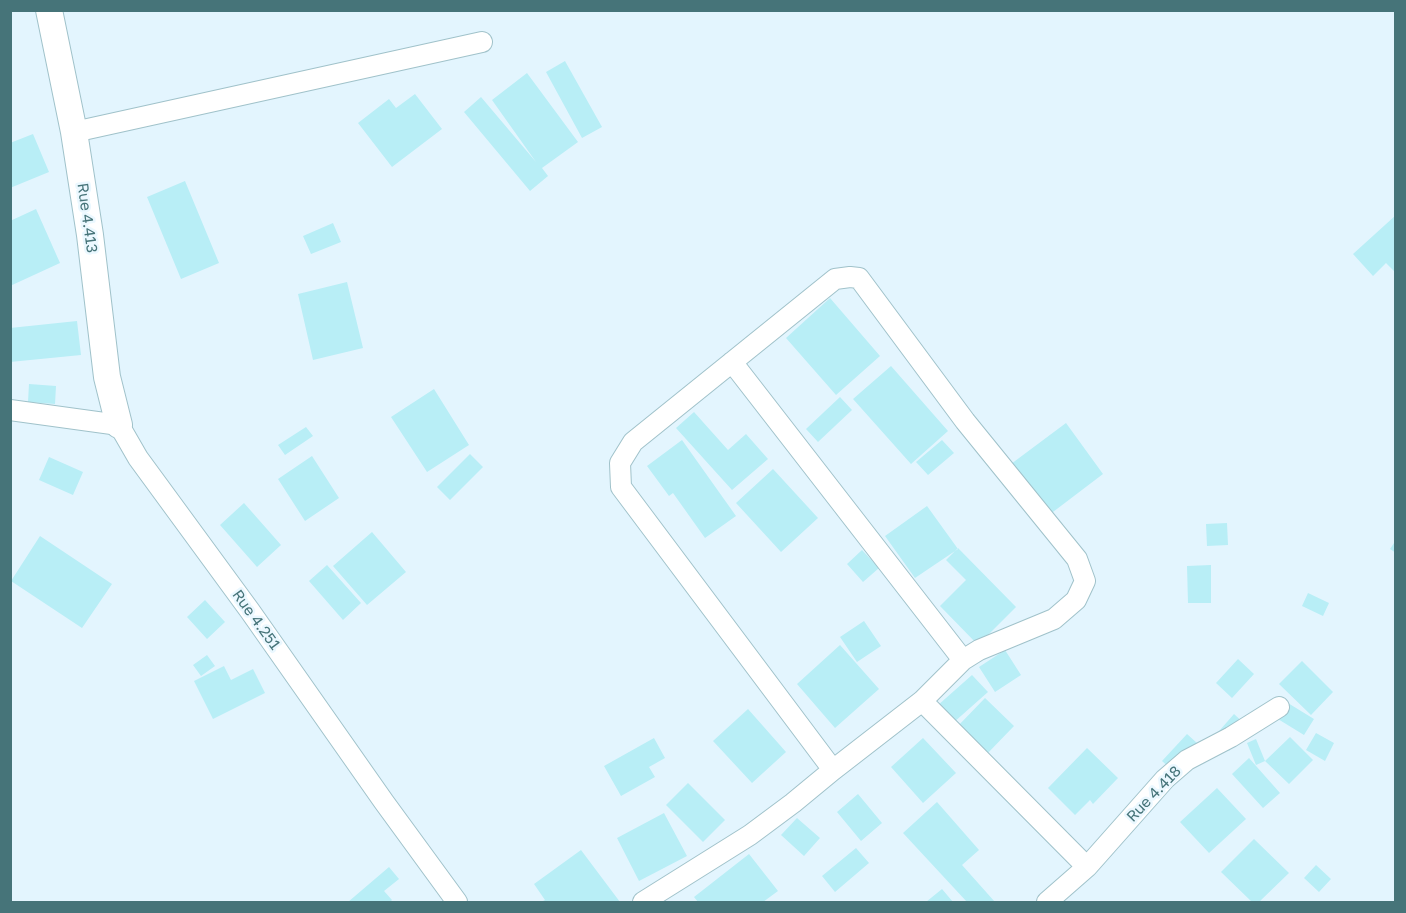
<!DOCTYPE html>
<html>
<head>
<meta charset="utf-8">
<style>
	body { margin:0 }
	#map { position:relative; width:1406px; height:913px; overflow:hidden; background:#e3f5fe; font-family:"Golos Text",sans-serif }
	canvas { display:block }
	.frame { position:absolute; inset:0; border:12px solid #467479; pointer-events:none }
</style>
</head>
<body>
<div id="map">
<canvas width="1406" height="913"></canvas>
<div class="frame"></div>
</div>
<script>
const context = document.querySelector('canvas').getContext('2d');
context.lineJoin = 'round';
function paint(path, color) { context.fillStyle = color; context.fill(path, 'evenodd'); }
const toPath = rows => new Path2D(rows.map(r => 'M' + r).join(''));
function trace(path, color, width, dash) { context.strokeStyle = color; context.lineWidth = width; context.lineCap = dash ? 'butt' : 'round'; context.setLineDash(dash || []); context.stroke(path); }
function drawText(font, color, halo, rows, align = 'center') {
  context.font = font + ' "Golos Text",sans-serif'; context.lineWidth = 5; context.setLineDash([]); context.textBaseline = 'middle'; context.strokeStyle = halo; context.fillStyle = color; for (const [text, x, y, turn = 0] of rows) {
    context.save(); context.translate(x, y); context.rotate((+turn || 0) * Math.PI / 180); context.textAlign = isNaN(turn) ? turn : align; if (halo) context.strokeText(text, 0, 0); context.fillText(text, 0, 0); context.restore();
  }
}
paint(toPath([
	[565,61,602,127,582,138,546,72],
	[527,73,578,142,542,168,548,176,530,191,464,112,481,97,536,162,492,100],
	[415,94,442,129,392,167,358,123,389,99,396,108],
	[33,134,49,172,10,188,10,143],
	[185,181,219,263,181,279,147,197],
	[36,209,60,263,10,286,10,221],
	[1396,215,1396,273,1386,263,1373,276,1353,254],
	[333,223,341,242,311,254,303,236],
	[347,282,363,348,313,360,298,294],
	[830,298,880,356,836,395,786,338],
	[77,321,81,355,10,362,10,328],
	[891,366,948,431,911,464,853,399],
	[29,384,56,386,55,404,28,402],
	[434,389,469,445,427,472,391,417],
	[840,397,852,410,818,442,806,429],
	[694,412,728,450,746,434,768,459,732,490,676,428],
	[1066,423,1103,474,1049,515,1011,464],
	[306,427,313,436,285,455,278,445],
	[682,440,736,516,705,538,673,493,669,496,647,466],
	[942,440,954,453,928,475,916,462],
	[470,454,483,467,450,500,437,487],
	[312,456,339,498,305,521,278,479],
	[49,457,83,472,73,495,39,480],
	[773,469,818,518,781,552,736,503],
	[244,503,281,545,257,567,220,525],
	[927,506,958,549,915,578,885,536],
	[1227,523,1228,545,1207,546,1206,524],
	[372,532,406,572,367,605,333,566],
	[40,536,112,584,82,628,11,581],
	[1396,540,1396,553,1390,549],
	[958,548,1016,607,978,645,940,606,966,580,946,560],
	[862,550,879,568,863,582,847,564],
	[327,565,361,603,343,620,309,581],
	[1211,565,1211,603,1188,603,1187,566],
	[1308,593,1329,603,1323,616,1302,606],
	[205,600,225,622,207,639,187,617],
	[864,621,881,646,857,662,840,637],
	[840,645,879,689,835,728,797,684],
	[1005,650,1021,675,995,692,979,667],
	[207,655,215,666,201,676,193,665],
	[1238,659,1254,674,1232,698,1216,683],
	[1302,661,1333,692,1311,715,1279,684],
	[224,666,231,680,253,669,265,693,213,719,194,681],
	[972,675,988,692,953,723,937,706],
	[985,698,1014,726,985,756,956,728],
	[1283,700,1314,719,1304,735,1273,716],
	[748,709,786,752,752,783,713,741],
	[1234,714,1249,728,1229,751,1213,738],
	[1316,733,1334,743,1325,761,1306,750],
	[1187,734,1197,743,1172,770,1162,761],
	[1290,737,1313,760,1289,784,1265,761],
	[654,738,665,758,649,767,655,777,621,796,604,766],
	[923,738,956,773,923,803,891,767],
	[1256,739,1265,761,1256,765,1247,743],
	[1087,748,1118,778,1093,804,1090,800,1075,815,1048,788],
	[1249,758,1280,793,1263,808,1232,774],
	[688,783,725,820,703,842,666,805],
	[1217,788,1246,819,1209,853,1180,822],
	[858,794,882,823,861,841,837,812],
	[937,802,979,850,962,865,995,902,967,902,903,833],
	[664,813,687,856,639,881,617,838],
	[797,818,820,838,804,856,781,835],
	[1254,839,1289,873,1259,902,1252,902,1221,872],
	[856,848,869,863,835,892,822,876],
	[581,850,620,902,541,902,545,900,534,884],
	[749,854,778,891,763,902,698,902,694,897],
	[1316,865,1331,879,1319,892,1304,878],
	[389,867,399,879,384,891,392,900,390,902,348,902],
	[942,889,953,902,926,902]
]), '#b8eef6');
const minor = toPath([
	[74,132,482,42],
	[732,362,963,660],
	[10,410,119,425,138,458,250,611,384,802,457,902],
	[922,701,1087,867],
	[643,902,750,835,793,803,833,770,922,701,963,660,979,650,1054,619,1076,600,1085,581,1077,559,965,421,859,278,850,277,835,279,633,442,620,463,621,487,833,770],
	[1047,902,1087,867,1165,779,1187,760,1231,737,1279,707]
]);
const tertiary = toPath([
	[49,10,74,132,90,235,107,377,119,425]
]);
trace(minor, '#a0c2ca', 22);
trace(tertiary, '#a0c2ca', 28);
trace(minor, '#fff', 20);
trace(tertiary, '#fff', 26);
drawText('15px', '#467479', '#ebf8ff', [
	["Rue 4.413",87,218,82],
	["Rue 4.251",256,620,54],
	["Rue 4.418",1154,794,-46]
]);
</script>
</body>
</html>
